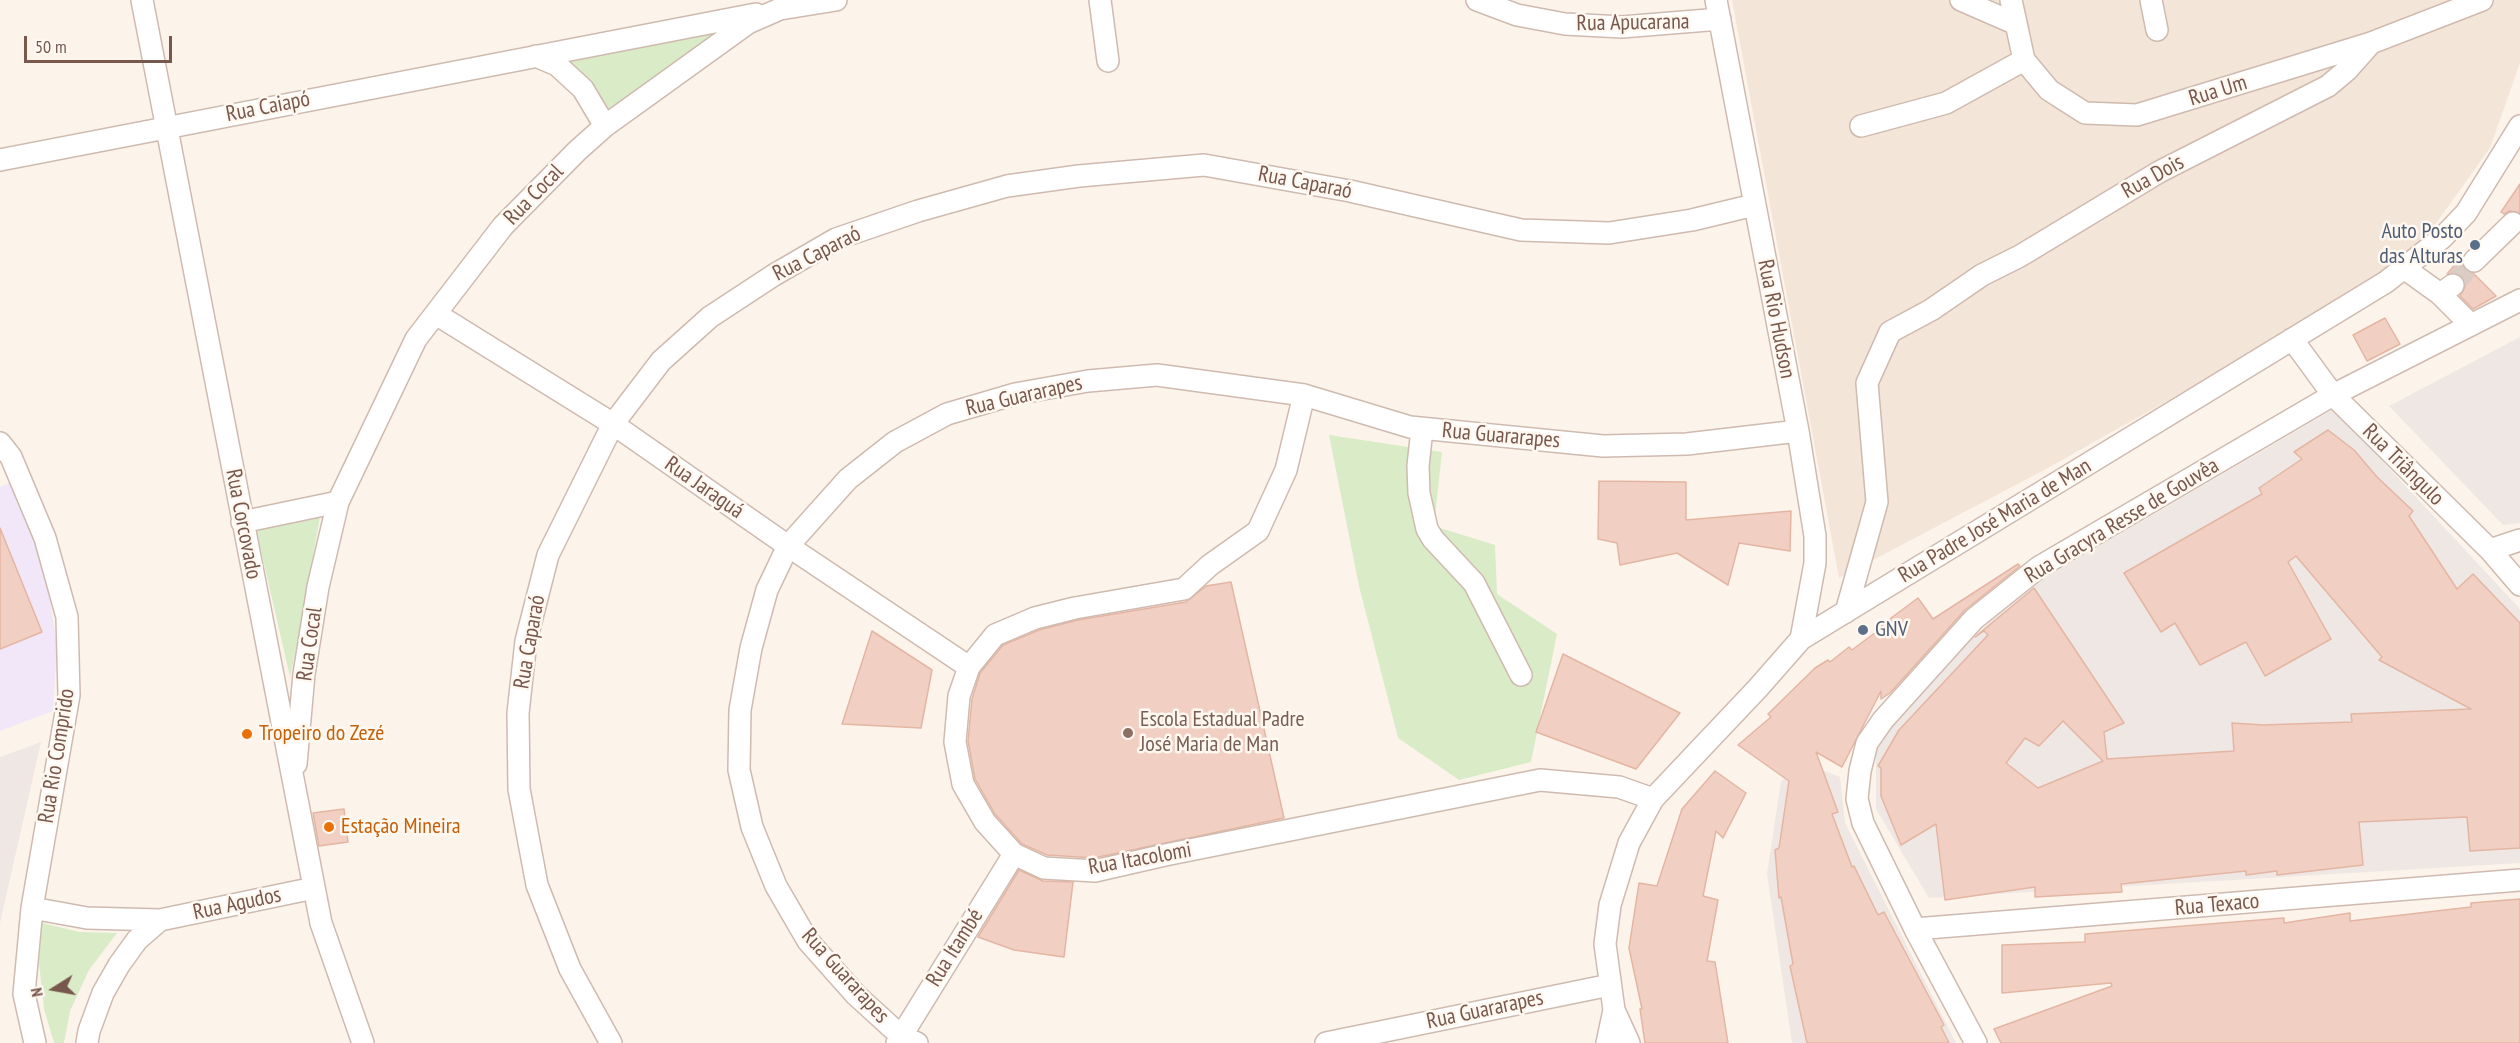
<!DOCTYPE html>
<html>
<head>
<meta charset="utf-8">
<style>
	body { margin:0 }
	#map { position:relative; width:2520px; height:1043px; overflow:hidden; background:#fcf4eb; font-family:"PT Sans Narrow",sans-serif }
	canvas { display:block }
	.north { position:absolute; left:24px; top:959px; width:60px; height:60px; -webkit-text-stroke:4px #fff8f1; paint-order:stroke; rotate:259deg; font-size:16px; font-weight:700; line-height:24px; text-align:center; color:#78584d }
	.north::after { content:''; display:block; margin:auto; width:21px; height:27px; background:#78584d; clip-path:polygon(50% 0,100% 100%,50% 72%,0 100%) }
	.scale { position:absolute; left:24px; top:36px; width:148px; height:27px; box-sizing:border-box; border:3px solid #78584d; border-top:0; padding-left:8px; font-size:18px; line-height:21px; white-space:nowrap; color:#78584d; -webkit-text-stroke:4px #fff8f1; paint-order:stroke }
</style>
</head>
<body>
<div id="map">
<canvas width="2520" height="1043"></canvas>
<div class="north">N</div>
<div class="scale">50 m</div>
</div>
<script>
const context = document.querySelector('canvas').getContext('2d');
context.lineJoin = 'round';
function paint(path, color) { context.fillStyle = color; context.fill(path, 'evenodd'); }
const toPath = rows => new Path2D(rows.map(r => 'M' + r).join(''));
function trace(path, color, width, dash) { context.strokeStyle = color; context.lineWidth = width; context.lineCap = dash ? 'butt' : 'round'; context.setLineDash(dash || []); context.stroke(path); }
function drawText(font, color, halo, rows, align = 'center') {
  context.font = font + ' "PT Sans Narrow",sans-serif'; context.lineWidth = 5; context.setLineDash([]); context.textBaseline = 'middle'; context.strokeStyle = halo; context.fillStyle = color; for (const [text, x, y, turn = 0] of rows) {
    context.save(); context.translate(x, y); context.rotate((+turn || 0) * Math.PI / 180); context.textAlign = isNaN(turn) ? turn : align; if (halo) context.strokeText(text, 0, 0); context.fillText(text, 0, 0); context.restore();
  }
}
paint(toPath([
	[1732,0,2520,0,2520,63,2490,148,2404,268,2046,469,1839,578]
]), '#f4e5d9');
paint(toPath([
	[2520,337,2520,523,2503,525,2389,406],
	[2334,409,2520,609,2520,863,1929,898,1876,809,1876,732,2019,593],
	[41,742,0,923,0,757],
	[1807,764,1840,777,1845,823,1956,1043,1792,1043,1767,874,1781,781]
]), '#eee7e3');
paint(toPath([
	[15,481,43,556,57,645,53,711,0,731,0,487]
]), '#f1e7f9');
paint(toPath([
	[730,25,606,120,561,57],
	[1329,435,1442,452,1434,526,1495,545,1497,594,1557,634,1531,762,1459,780,1398,738,1359,586],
	[320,517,297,644,290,677,256,529],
	[42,923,80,932,117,933,89,970,70,1011,64,1043,54,1043,44,1009,39,963]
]), '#daebc8');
const building = toPath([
	[2520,184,2520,213,2510,211,2504,214,2501,212,2520,184],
	[2459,260,2465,270,2473,273,2496,296,2473,309,2460,296,2466,285,2463,277,2458,273,2447,274,2459,260],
	[2385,318,2400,344,2367,361,2353,335,2385,318],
	[2328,430,2354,450,2377,477,2413,511,2409,516,2457,589,2473,574,2520,623,2520,848,2470,851,2467,817,2359,822,2363,865,2277,875,2277,871,2246,875,2246,871,2121,884,2122,892,2035,897,2035,887,1945,900,1936,824,1901,845,1881,796,1881,768,1878,766,1899,730,1988,635,1984,631,1975,637,2034,588,2124,723,2104,732,2107,759,2234,751,2232,723,2263,725,2352,722,2351,714,2471,709,2379,660,2382,657,2296,556,2288,562,2331,639,2265,676,2246,642,2200,665,2175,623,2161,632,2124,573,2262,494,2259,488,2302,459,2294,452,2328,430],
	[2063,721,2103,761,2038,788,2006,763,2025,738,2039,746,2063,721],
	[1599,481,1686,482,1686,520,1791,511,1790,551,1739,543,1728,585,1677,553,1620,565,1617,543,1598,539,1599,481],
	[0,528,42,632,0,649,0,528],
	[2018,564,2020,566,1965,610,1890,693,1881,699,1881,691,1842,767,1816,752,1838,812,1832,814,1852,867,1854,866,1878,915,1884,912,1944,1025,1941,1027,1949,1043,1807,1043,1790,966,1793,964,1781,897,1779,898,1775,850,1779,848,1789,781,1738,745,1771,717,1768,714,1815,668,1828,660,1830,662,1849,647,1852,650,1880,629,1879,627,1918,598,1933,619,2018,564],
	[1231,582,1284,818,1094,858,1047,855,1022,844,995,814,975,779,968,741,972,699,980,673,1003,645,1039,630,1078,620,1186,602,1206,586,1231,582],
	[872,631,932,670,921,728,842,724,872,631],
	[1563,654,1680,713,1636,769,1536,732,1563,654],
	[1715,771,1746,793,1723,838,1716,831,1703,896,1718,900,1707,961,1715,962,1728,1043,1645,1043,1640,1009,1642,1009,1629,948,1639,883,1657,886,1682,809,1715,771],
	[344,809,348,842,319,846,313,813,344,809],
	[1019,870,1043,881,1073,882,1064,957,1014,950,978,937,1019,870],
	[2520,899,2520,1043,2001,1043,1994,1029,2112,986,2111,983,2002,993,2002,945,2085,942,2085,934,2284,918,2284,923,2350,913,2350,921,2471,907,2471,903,2520,899]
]);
paint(building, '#f1d0c3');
trace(building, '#e4b5a3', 1.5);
trace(toPath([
	[2453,285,2474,261]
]), '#dbcdc4', 21, [21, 10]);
const minor = toPath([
	[142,0,321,923,363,1043],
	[1100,0,1108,61],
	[1477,0,1517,15,1565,24,1622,27,1720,19],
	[1716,0,1798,431,1815,536,1815,563,1801,639],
	[1961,0,2016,24],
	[2011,0,2024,60,2049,90,2085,113,2137,115,2371,43,2482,0],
	[2151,0,2157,30],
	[536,56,557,65,583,89,605,126],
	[1861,126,1946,103,2024,60],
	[0,160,756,14],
	[2474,261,2513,223],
	[2404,268,2440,294,2453,285],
	[2440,294,2471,325],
	[436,314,613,424,788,546,969,667],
	[2292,339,2333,395,2490,550,2520,585],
	[1304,395,1286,470,1258,531,1210,565,1184,589,1075,608,1035,618,995,635,969,667,959,696,955,742,963,784,985,822,1014,854,1044,868,1095,871,1165,855,1540,780,1619,787,1653,799],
	[1422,429,1418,466,1419,493,1427,529,1433,539,1474,583,1521,675],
	[0,443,11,457,45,538,67,617,69,695,32,908,24,994,35,1043],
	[242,522,338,502],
	[2490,550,2520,540],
	[1846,612,1877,502,1867,383,1890,332,1931,310,1982,275,2020,256,2159,172,2328,86,2347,70,2371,43],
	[296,764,304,674,318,587,338,502,416,339,503,226,577,151,605,126,748,23,780,9,836,0],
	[32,908,87,918,160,920,314,888],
	[1915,929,2520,880],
	[87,1043,89,1031,103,993,119,965,137,940,160,920],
	[611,1043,570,969,537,885,519,789,518,713,526,641,548,555,613,424,661,361,710,317,774,275,836,239,918,211,1007,186,1079,176,1204,165,1350,191,1521,230,1609,233,1692,220,1754,205],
	[897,1043,1014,854],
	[917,1043,901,1036,856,995,808,941,776,886,752,827,739,770,740,710,751,648,767,590,788,546,848,479,895,442,947,414,1015,394,1088,381,1157,375,1304,395,1410,427,1603,446,1687,444,1798,431],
	[1326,1043,1610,985],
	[1607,1043,1614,1010],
	[1629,1043,1614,1010,1605,944,1610,905,1629,843,1653,799,1758,688,1801,639,2386,282,2442,238,2466,213,2520,126],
	[1976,1043,1915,929,1863,823,1857,799,1860,771,1867,743,1883,720,1974,619,2039,567,2333,395,2520,300]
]);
trace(minor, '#cfbaaf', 24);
trace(minor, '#fff', 21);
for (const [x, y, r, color] of [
	[2475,245,6,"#5c6f8a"],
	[1863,630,6,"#5c6f8a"],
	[1128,733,6,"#8d6e63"],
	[247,734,6,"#e8710a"],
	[329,827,6,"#e8710a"]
]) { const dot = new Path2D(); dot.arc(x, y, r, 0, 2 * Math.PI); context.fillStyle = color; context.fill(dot); trace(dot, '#fff8f1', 2); }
drawText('22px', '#78584d', '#fff8f1', [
	["Rua Apucarana",1633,23,-1],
	["Rua Um",2218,91,-17],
	["Rua Caiapó",268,107,-11],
	["Rua Dois",2153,177,-29],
	["Rua Caparaó",1305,183,11],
	["Rua Cocal",534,195,-46],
	["Rua Caparaó",817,254,-27],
	["Rua Rio Hudson",1776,319,79],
	["Rua Guararapes",1024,396,-13],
	["Rua Guararapes",1501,436,5],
	["Rua Triângulo",2403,465,45],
	["Rua Jaraguá",704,488,35],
	["Rua Padre José Maria de Man",1995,521,-31],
	["Rua Gracyra Resse de Gouvêa",2122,521,-31],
	["Rua Corcovado",243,524,79],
	["Rua Caparaó",530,642,-80],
	["Rua Cocal",310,644,-82],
	["Rua Rio Comprido",57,756,-81],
	["Rua Itacolomi",1140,859,-10],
	["Rua Agudos",237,904,-12],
	["Rua Texaco",2217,905,-5],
	["Rua Itambé",955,948,-58],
	["Rua Guararapes",845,976,48],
	["Rua Guararapes",1485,1010,-12]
]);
drawText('22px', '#4e5e75', '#fff8f1', [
	["Auto Posto",2463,232],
	["das Alturas",2463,257],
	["GNV",1875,630,"left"]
], 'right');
drawText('22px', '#785e54', '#fff8f1', [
	["Escola Estadual Padre",1140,720],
	["José Maria de Man",1140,745]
], 'left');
drawText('22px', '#c56008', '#fff8f1', [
	["Tropeiro do Zezé",259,734],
	["Estação Mineira",341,827]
], 'left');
</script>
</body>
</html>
